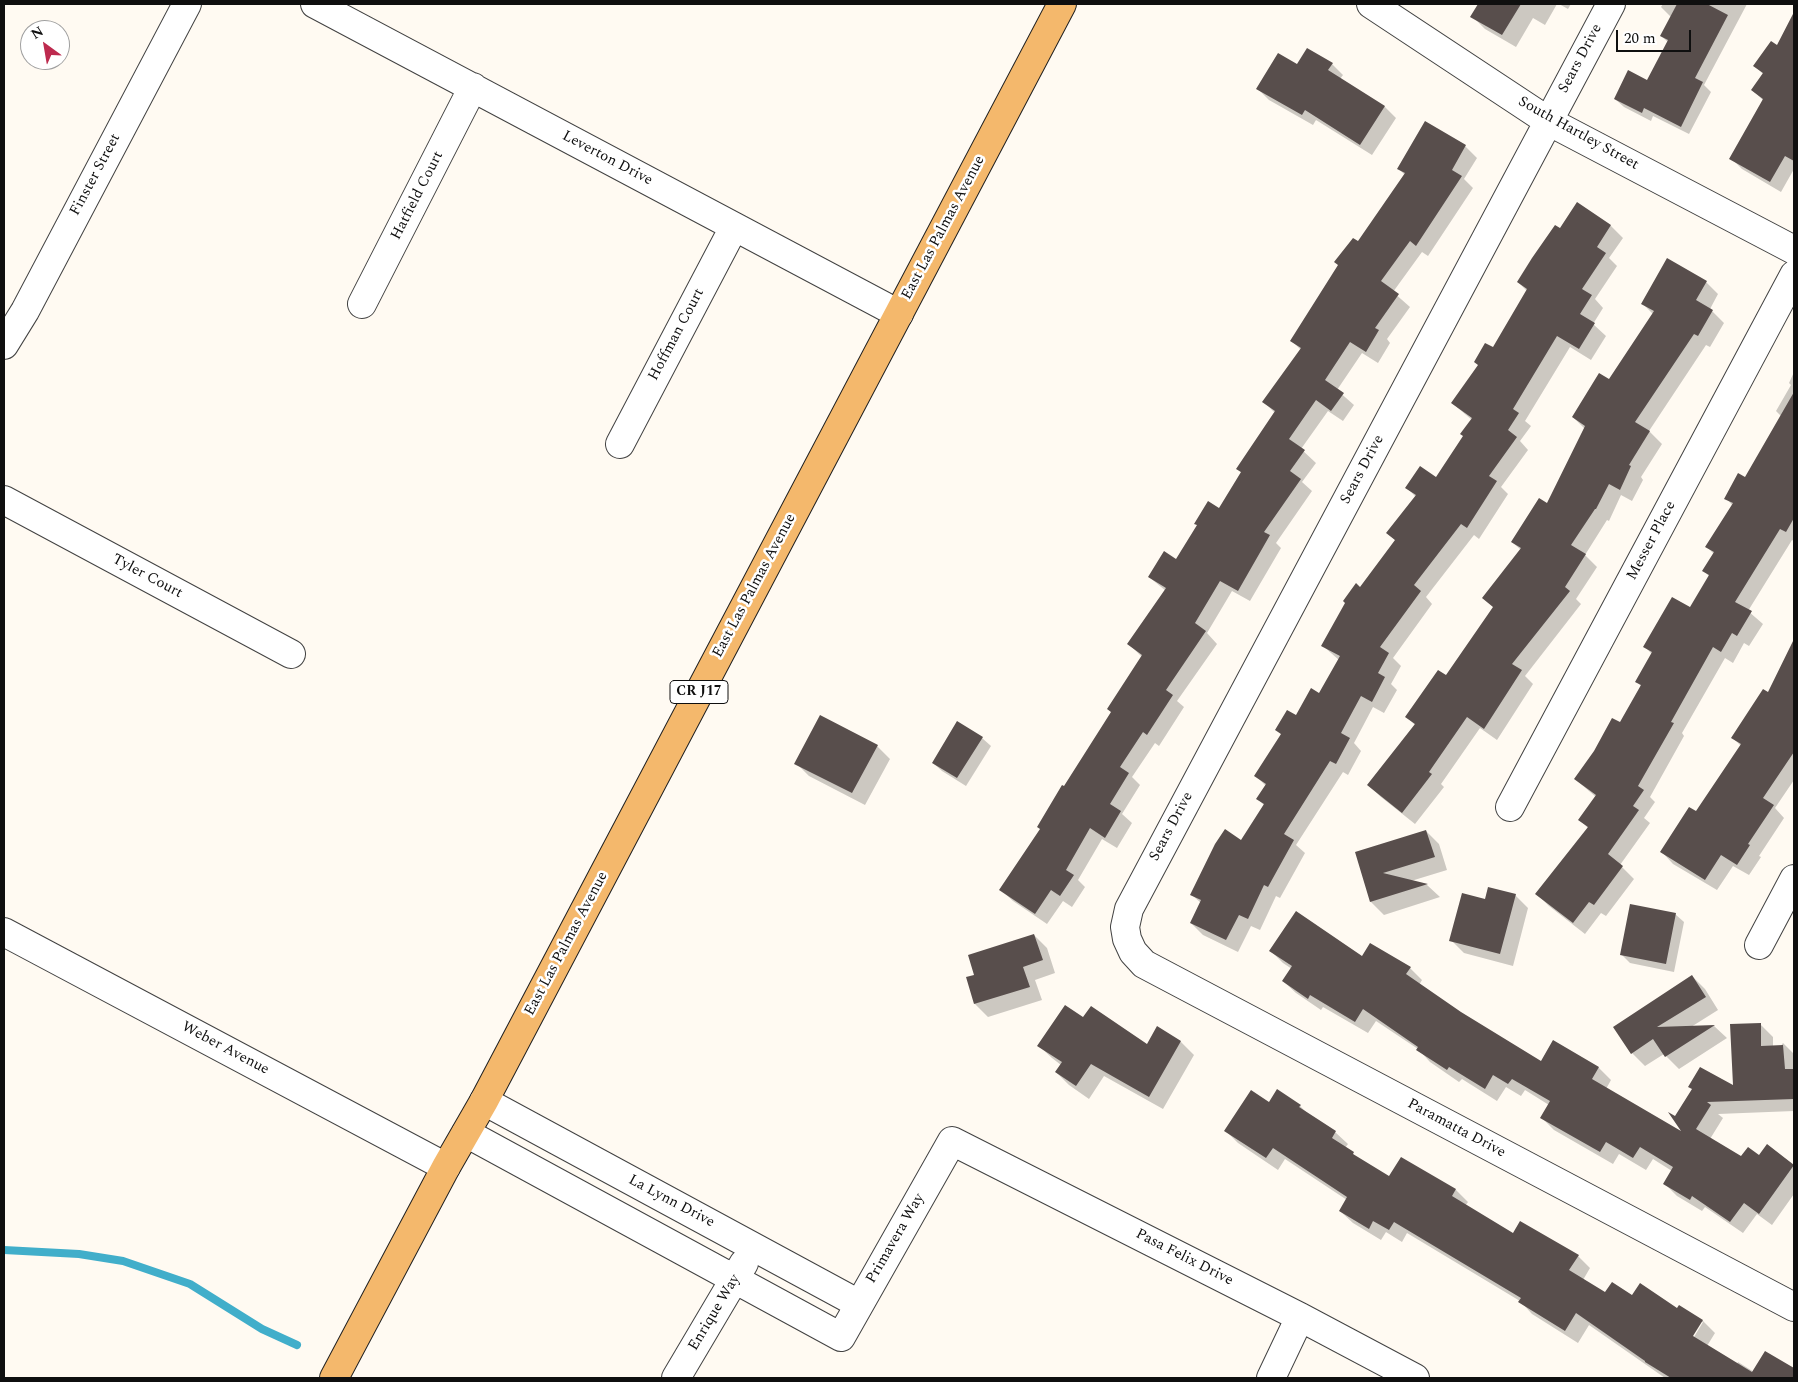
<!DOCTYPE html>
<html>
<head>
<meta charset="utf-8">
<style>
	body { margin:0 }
	#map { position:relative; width:1798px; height:1382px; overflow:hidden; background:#fffaf2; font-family:Spectral,serif }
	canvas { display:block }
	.frame { position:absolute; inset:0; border:5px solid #0f0f0f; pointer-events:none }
	.north { position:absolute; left:20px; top:20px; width:50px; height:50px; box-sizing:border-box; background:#fff; border:1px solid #9f9f9f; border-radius:50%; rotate:328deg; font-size:14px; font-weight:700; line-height:20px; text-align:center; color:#0f0f0f }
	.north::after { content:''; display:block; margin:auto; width:18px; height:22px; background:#bd2a4e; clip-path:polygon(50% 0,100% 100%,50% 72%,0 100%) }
	.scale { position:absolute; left:1616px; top:30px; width:75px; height:22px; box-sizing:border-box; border:2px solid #0f0f0f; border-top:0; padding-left:6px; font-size:15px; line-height:18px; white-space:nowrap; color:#0f0f0f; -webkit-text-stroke:4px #fff; paint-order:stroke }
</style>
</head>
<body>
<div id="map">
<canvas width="1798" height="1382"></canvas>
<div class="frame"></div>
<div class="north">N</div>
<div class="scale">20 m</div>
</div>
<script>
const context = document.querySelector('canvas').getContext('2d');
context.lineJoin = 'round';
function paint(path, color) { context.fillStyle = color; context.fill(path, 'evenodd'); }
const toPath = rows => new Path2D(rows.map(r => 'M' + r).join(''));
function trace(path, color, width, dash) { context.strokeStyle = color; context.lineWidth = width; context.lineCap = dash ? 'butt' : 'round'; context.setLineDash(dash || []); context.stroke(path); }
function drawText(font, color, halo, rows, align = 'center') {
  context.font = font + ' Spectral,serif'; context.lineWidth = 5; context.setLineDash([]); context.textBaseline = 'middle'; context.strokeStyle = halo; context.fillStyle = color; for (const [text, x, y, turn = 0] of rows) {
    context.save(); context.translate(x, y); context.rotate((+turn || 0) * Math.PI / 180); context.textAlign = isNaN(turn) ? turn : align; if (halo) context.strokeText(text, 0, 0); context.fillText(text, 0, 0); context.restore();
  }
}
paint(toPath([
	[1479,4,1557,4,1545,25,1533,18,1516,47,1485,29,1472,16],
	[1559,4,1571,4,1568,9],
	[1663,4,1747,4,1704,85,1711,92,1689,134,1653,116,1651,121,1624,107,1615,99,1648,82,1668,42,1661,36,1671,17,1661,7],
	[1794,15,1794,169,1781,192,1742,169,1731,158,1764,101,1752,90,1763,74,1755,66,1777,47],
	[1332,64,1343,75,1340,79,1385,107,1396,118,1372,155,1316,120,1313,125,1269,100,1258,89],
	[1465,146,1477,158,1464,179,1473,188,1428,256,1422,252,1393,292,1410,307,1387,339,1390,343,1378,363,1362,353,1337,390,1354,405,1343,421,1328,411,1301,449,1316,463,1302,482,1312,491,1276,543,1281,548,1250,601,1232,591,1207,633,1217,644,1177,701,1184,707,1159,746,1155,743,1132,777,1140,785,1122,814,1132,823,1117,848,1102,839,1078,880,1085,887,1072,907,1063,901,1047,924,1013,901,1001,890,1041,830,1064,788,1112,713,1142,657,1129,644,1166,591,1149,577,1177,561,1198,526,1195,523,1219,510,1242,473,1237,469,1275,413,1264,402,1301,350,1292,341,1405,175,1399,169],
	[1577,204,1611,226,1623,238,1609,258,1617,266,1595,299,1603,308,1593,324,1606,336,1591,360,1570,347,1525,421,1531,426,1520,441,1528,450,1501,487,1508,494,1479,539,1474,535,1426,597,1432,604,1393,658,1401,666,1391,684,1397,690,1384,713,1373,707,1354,743,1361,751,1348,775,1343,772,1296,845,1305,853,1280,898,1276,896,1260,930,1251,926,1238,952,1203,935,1191,923,1201,903,1192,895,1241,842,1265,806,1258,799,1266,786,1256,776,1282,735,1277,730,1296,716,1320,694,1339,660,1323,646,1360,589,1396,541,1388,533,1416,497,1407,488,1436,479,1464,436,1472,420,1452,403,1493,349,1527,291,1518,282,1560,230],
	[1706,282,1718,294,1710,309,1724,323,1710,347,1706,345,1649,431,1662,444,1641,477,1643,480,1632,501,1621,495,1609,521,1607,520,1585,555,1597,567,1576,599,1581,604,1525,676,1533,684,1497,740,1480,728,1441,784,1444,787,1415,824,1381,797,1368,785,1415,725,1407,717,1447,677,1494,608,1521,550,1512,542,1547,504,1585,429,1573,417,1609,381,1653,314,1643,304],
	[1794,372,1794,541,1792,540,1748,611,1763,624,1749,646,1744,643,1733,663,1725,658,1682,733,1684,736,1650,797,1655,802,1644,818,1650,823,1620,865,1634,879,1606,916,1601,913,1585,934,1549,906,1537,894,1588,828,1580,820,1596,797,1575,779,1620,724,1641,686,1637,682,1652,654,1645,647,1690,609,1710,577,1704,571,1714,554,1707,547,1733,506,1726,498,1746,479,1782,417,1776,411,1791,385,1789,383],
	[1794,642,1794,780,1775,808,1784,818,1759,856,1761,857,1749,875,1733,866,1717,890,1673,864,1662,852,1696,813,1741,746,1733,738,1769,694],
	[982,738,991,746,966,786,942,771,933,763],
	[877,746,890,759,865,805,809,776,796,763],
	[1426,831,1439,844,1447,870,1411,881,1427,885,1440,897,1384,915,1371,902,1356,853],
	[1515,895,1528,908,1513,966,1464,953,1451,940,1485,900],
	[1675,914,1684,922,1674,972,1630,963,1622,955],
	[1034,935,1047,948,1055,973,1035,980,1042,1000,988,1017,975,1004,968,978,976,975],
	[1271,951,1363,958,1410,968,1422,980,1419,985,1460,1013,1541,1062,1553,1041,1599,1068,1611,1080,1606,1089,1685,1135,1676,1118,1734,1087,1760,1024,1773,1037,1773,1057,1783,1043,1794,1054,1794,1111,1718,1114,1723,1118,1710,1139,1741,1158,1760,1157,1767,1146,1794,1165,1794,1194,1772,1225,1757,1214,1743,1233,1705,1207,1702,1211,1677,1196,1665,1184,1672,1171,1653,1159,1646,1170,1619,1154,1613,1164,1554,1130,1542,1118,1549,1105,1525,1090,1521,1096,1506,1087,1497,1101,1462,1079,1459,1082,1430,1062,1418,1049,1376,1021,1368,1033,1323,1007,1321,1010,1296,993,1283,981,1292,969,1283,963],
	[1692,976,1705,989,1718,1010,1691,1027,1714,1026,1727,1038,1679,1069,1664,1054,1645,1066,1632,1053],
	[1181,1042,1194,1055,1163,1109,1104,1076,1089,1099,1069,1085,1056,1072,1061,1065,1052,1058,1039,1046,1147,1045],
	[1269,1104,1300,1106,1309,1115,1335,1132,1348,1144,1345,1148,1360,1160,1390,1178,1401,1159,1456,1190,1468,1202,1465,1206,1513,1234,1578,1256,1590,1268,1583,1280,1606,1294,1632,1297,1678,1310,1703,1321,1715,1333,1707,1346,1737,1364,1738,1362,1754,1372,1790,1367,1794,1371,1794,1378,1665,1378,1589,1325,1578,1343,1532,1314,1520,1301,1407,1233,1402,1242,1386,1232,1381,1240,1353,1223,1340,1211,1347,1200,1285,1159,1278,1170,1238,1143,1226,1131],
	[1700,1322,1703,1322,1691,1342,1689,1341]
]), '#0003');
trace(toPath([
	[4,1250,79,1254,123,1261,190,1284,262,1329,297,1345]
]), '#41aeca', 8);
paint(toPath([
	[1478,4,1521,4,1502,35,1470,17],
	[1677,4,1707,4,1728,15,1695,78,1703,82,1681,127,1644,108,1642,113,1614,99,1628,70,1647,80,1668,40,1660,36],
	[1794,12,1794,161,1785,156,1770,182,1729,159,1763,99,1751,90,1763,73,1753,66,1771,41,1777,45],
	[1307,48,1333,63,1328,70,1385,106,1360,145,1305,110,1302,115,1256,89,1278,53,1297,64],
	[1425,121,1466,145,1452,170,1462,176,1416,246,1410,241,1381,281,1399,294,1375,328,1379,330,1366,352,1350,342,1325,380,1344,393,1331,411,1316,400,1289,439,1305,450,1290,471,1301,479,1264,532,1270,535,1238,591,1220,581,1195,623,1206,631,1166,690,1173,695,1147,735,1143,732,1120,767,1129,773,1110,804,1121,811,1105,838,1090,828,1066,870,1074,875,1060,896,1051,890,1035,914,999,890,1040,829,1037,827,1062,785,1064,786,1111,712,1107,709,1142,655,1127,644,1166,588,1148,577,1164,551,1176,559,1197,525,1194,524,1208,501,1219,508,1241,472,1236,469,1275,411,1262,402,1301,348,1290,341,1338,265,1334,262,1353,238,1358,241,1405,173,1397,169],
	[1577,202,1611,225,1597,247,1606,253,1582,289,1592,295,1580,314,1595,323,1579,349,1557,336,1513,409,1519,413,1508,430,1517,437,1489,476,1497,481,1467,528,1461,524,1414,585,1421,591,1380,647,1389,653,1378,673,1385,677,1372,702,1361,696,1341,733,1350,738,1336,764,1330,761,1284,834,1294,840,1268,887,1264,885,1248,919,1239,915,1226,940,1190,923,1201,900,1190,895,1215,844,1225,829,1241,840,1264,804,1256,799,1266,784,1254,776,1281,734,1275,730,1287,710,1296,715,1311,688,1319,693,1340,656,1321,646,1345,603,1343,601,1356,583,1360,587,1395,540,1386,533,1416,495,1405,488,1420,466,1436,477,1463,436,1460,434,1472,418,1451,403,1478,365,1474,362,1485,343,1493,347,1527,289,1517,282,1532,258,1555,225,1560,228],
	[1667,258,1707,281,1696,300,1713,310,1698,336,1694,334,1635,422,1650,431,1629,465,1631,466,1620,490,1609,484,1596,509,1595,509,1571,545,1586,554,1565,587,1570,591,1512,664,1522,670,1484,729,1467,717,1429,772,1432,774,1402,813,1367,785,1415,724,1405,717,1438,670,1446,675,1493,607,1482,598,1521,548,1511,542,1539,498,1547,503,1585,426,1572,417,1599,373,1609,379,1654,311,1641,304],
	[1794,392,1794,518,1786,532,1780,529,1735,602,1752,611,1737,636,1732,633,1721,652,1713,647,1671,722,1674,723,1638,786,1644,790,1633,806,1639,810,1608,854,1623,866,1594,905,1589,902,1573,923,1535,894,1588,827,1578,820,1596,795,1574,779,1594,751,1612,718,1620,722,1641,685,1635,682,1652,652,1643,647,1672,597,1690,607,1709,575,1702,571,1714,552,1705,547,1733,503,1724,499,1738,473,1745,477],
	[1794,639,1794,752,1763,798,1774,805,1748,844,1750,845,1737,865,1721,855,1705,880,1660,852,1689,807,1696,811,1741,744,1731,738,1763,689,1768,692],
	[820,715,878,745,852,793,794,764],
	[957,721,983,737,957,778,932,763],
	[1426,830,1435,857,1383,873,1428,884,1370,902,1355,852],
	[1488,887,1516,894,1500,954,1449,941,1462,893,1485,899],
	[1630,904,1676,913,1666,964,1620,955],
	[1296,911,1362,956,1370,943,1411,967,1406,974,1461,1012,1541,1061,1553,1040,1599,1067,1592,1079,1681,1131,1668,1112,1675,1116,1692,1089,1688,1087,1700,1067,1733,1085,1730,1024,1761,1023,1761,1046,1783,1045,1785,1069,1794,1069,1794,1099,1707,1102,1711,1105,1696,1129,1741,1156,1748,1147,1759,1155,1767,1144,1794,1165,1759,1214,1744,1203,1730,1222,1692,1196,1690,1200,1663,1184,1673,1167,1640,1147,1633,1158,1606,1142,1600,1152,1540,1118,1550,1101,1512,1079,1508,1084,1493,1075,1485,1089,1449,1067,1447,1070,1416,1050,1418,1047,1363,1009,1355,1022,1310,995,1308,999,1282,981,1292,966,1269,951],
	[1034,934,1043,960,1023,967,1030,987,974,1004,966,977,974,975,968,955],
	[1692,975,1706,997,1657,1027,1715,1025,1665,1057,1653,1039,1631,1054,1613,1027],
	[1065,1005,1083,1017,1091,1006,1147,1044,1157,1026,1181,1041,1149,1097,1091,1064,1076,1086,1055,1072,1062,1062,1037,1046],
	[1277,1089,1301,1105,1299,1107,1336,1131,1332,1138,1354,1152,1353,1154,1389,1176,1401,1157,1456,1189,1452,1196,1513,1233,1520,1221,1579,1255,1569,1270,1605,1292,1612,1282,1632,1295,1640,1283,1677,1308,1679,1305,1703,1320,1693,1336,1752,1372,1765,1351,1794,1368,1794,1378,1671,1378,1645,1362,1645,1361,1576,1313,1565,1331,1518,1302,1521,1298,1394,1222,1389,1230,1373,1221,1369,1229,1339,1211,1347,1197,1273,1148,1266,1158,1224,1131,1251,1090,1269,1102]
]), '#584e4c');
const minor = toPath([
	[315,4,899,314],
	[1371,4,1548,121,1794,250],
	[1611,4,1129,909,1125,927,1127,939,1133,952,1144,964,1794,1307],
	[362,304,473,87],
	[4,345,25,311,187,4],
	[620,444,734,227],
	[4,500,291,654],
	[1510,807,1794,275],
	[4,932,446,1167],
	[1759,945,1794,879],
	[484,1101,859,1304],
	[466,1133,841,1337,952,1141,1300,1317,1415,1378],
	[676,1378,744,1263],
	[1271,1378,1300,1317]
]);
const major = toPath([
	[334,1378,446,1167,484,1101,1062,4]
]);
trace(minor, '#424242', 30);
trace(major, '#202020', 30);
trace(minor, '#fff', 28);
trace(major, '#f4b86c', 28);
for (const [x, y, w] of [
	[699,692,58]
]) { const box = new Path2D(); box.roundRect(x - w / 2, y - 11.5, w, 23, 4); context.fillStyle = '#fff'; context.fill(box); trace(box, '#0f0f0f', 1); }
drawText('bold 14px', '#0f0f0f', null, [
	["CR J17",699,692]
]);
drawText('15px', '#0f0f0f', '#fff', [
	["Sears Drive",1581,59,-62],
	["South Hartley Street",1578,134,29],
	["Leverton Drive",607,159,28],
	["Finster Street",96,175,-62],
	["Hatfield Court",418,196,-63],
	["East Las Palmas Avenue",944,228,-62],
	["Hoffman Court",677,335,-62],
	["Sears Drive",1363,470,-62],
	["Messer Place",1652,541,-62],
	["Tyler Court",147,577,28],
	["East Las Palmas Avenue",755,586,-62],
	["Sears Drive",1172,827,-62],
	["East Las Palmas Avenue",567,944,-62],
	["Weber Avenue",225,1049,28],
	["Paramatta Drive",1456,1129,28],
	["La Lynn Drive",671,1202,28],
	["Primavera Way",896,1239,-60],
	["Pasa Felix Drive",1184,1258,27],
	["Enrique Way",715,1313,-59]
]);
</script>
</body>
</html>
